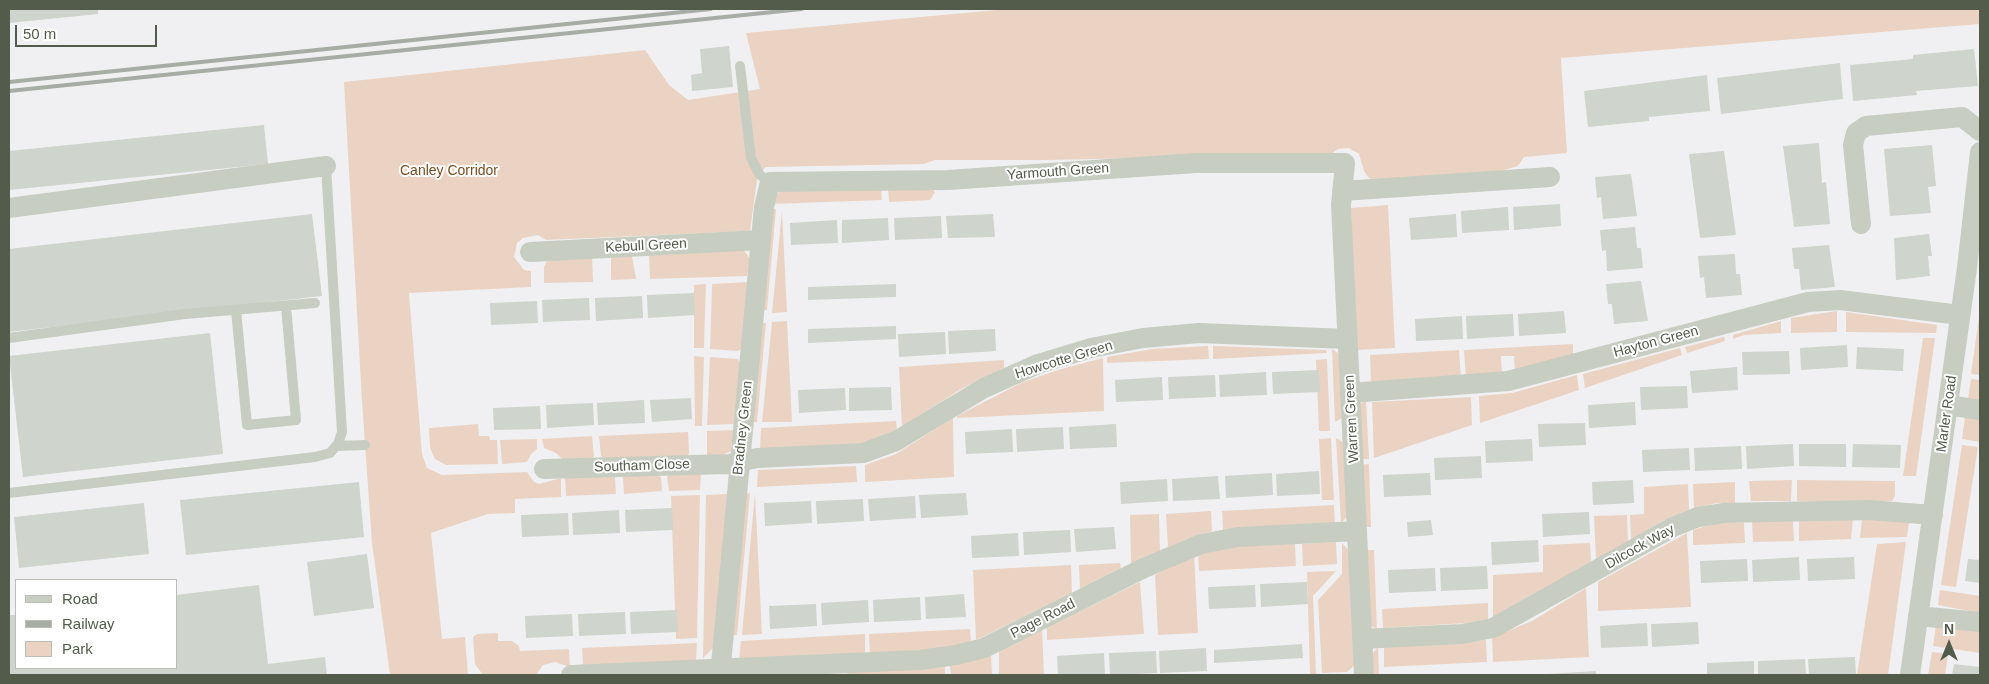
<!DOCTYPE html>
<html>
<head>
<meta charset="utf-8">
<style>
	body { margin:0 }
	#map { position:relative; width:1989px; height:684px; overflow:hidden; background:#f0f0f2; font-family:Helvetica,sans-serif }
	canvas { display:block }
	.frame { position:absolute; inset:0; border:10px solid #535c4a; pointer-events:none }
	.legend { position:absolute; left:15px; top:579px; width:162px; height:90px; box-sizing:border-box; background:#fff; border:1px solid #babeb7; margin:0; padding:6px 9px; list-style:none; font-size:15px; color:#535c4a }
	.legend li { display:flex; align-items:center; gap:10px; height:25px }
	.legend b { width:25px; border:1px solid #babeb7 }
	.north { position:absolute; left:1924px; top:619px; width:50px; height:50px; -webkit-text-stroke:4px #fff; paint-order:stroke; rotate:0deg; font-size:14px; font-weight:700; line-height:20px; text-align:center; color:#535c4a }
	.north::after { content:''; display:block; margin:auto; width:18px; height:22px; background:#535c4a; clip-path:polygon(50% 0,100% 100%,50% 72%,0 100%) }
	.scale { position:absolute; left:15px; top:25px; width:142px; height:22px; box-sizing:border-box; border:2px solid #535c4a; border-top:0; padding-left:6px; font-size:15px; line-height:18px; white-space:nowrap; color:#535c4a; -webkit-text-stroke:4px #fff; paint-order:stroke }
</style>
</head>
<body>
<div id="map">
<canvas width="1989" height="684"></canvas>
<div class="frame"></div>
<ul class="legend">
<li><b style="height:6px;background:#c7cdc0"></b>Road</li>
<li><b style="height:6px;background:#a7aca4"></b>Railway</li>
<li><b style="height:14px;background:#ebd3c3"></b>Park</li>
</ul>
<div class="north">N</div>
<div class="scale">50 m</div>
</div>
<script>
const context = document.querySelector('canvas').getContext('2d');
context.lineJoin = 'round';
function paint(path, color) { context.fillStyle = color; context.fill(path, 'evenodd'); }
const toPath = rows => new Path2D(rows.map(r => 'M' + r).join(''));
function trace(path, color, width, dash) { context.strokeStyle = color; context.lineWidth = width; context.lineCap = dash ? 'butt' : 'round'; context.setLineDash(dash || []); context.stroke(path); }
function drawText(font, color, halo, rows, align = 'center') {
  context.font = font + ' Helvetica,sans-serif'; context.lineWidth = 4; context.setLineDash([]); context.textBaseline = 'middle'; context.strokeStyle = halo; context.fillStyle = color; for (const [text, x, y, turn = 0] of rows) {
    context.save(); context.translate(x, y); context.rotate((+turn || 0) * Math.PI / 180); context.textAlign = isNaN(turn) ? turn : align; if (halo) context.strokeText(text, 0, 0); context.fillText(text, 0, 0); context.restore();
  }
}
paint(toPath([
	[1008,9,1980,9,1980,24,1561,58,1567,153,1524,157,1518,166,1490,174,1380,182,1369,178,1364,171,1359,154,1349,148,1338,149,1331,154,1047,160,935,160,924,164,766,167,760,172,757,180,750,231,546,240,538,235,523,238,517,243,514,257,524,270,531,271,531,287,409,293,422,454,427,468,442,475,527,472,534,482,539,484,561,478,561,497,515,499,515,513,488,514,431,533,442,639,465,637,468,675,390,675,372,543,362,401,344,82,645,50,669,85,688,100,760,89,746,33],
	[888,186,930,187,935,192,930,200,889,202],
	[881,187,882,200,772,204,778,193,781,191],
	[1388,205,1395,348,1356,350,1351,208],
	[772,209,776,209,767,310,763,310],
	[782,211,787,312,772,313],
	[743,249,750,259,747,276,650,279,649,252],
	[631,251,636,279,611,280,611,252],
	[592,254,593,282,544,283,544,267,548,259],
	[748,282,742,348,738,351,710,349,712,284],
	[706,284,704,348,694,348,694,285],
	[1980,310,1980,375,1971,374],
	[1837,311,1837,332,1791,333,1791,318],
	[1846,312,1937,325,1936,333,1846,332],
	[787,321,792,422,762,422,772,322],
	[1781,321,1781,333,1744,335,1733,339,1733,335],
	[763,323,766,323,757,422,752,422],
	[1724,337,1725,341,1687,353,1685,347],
	[1923,338,1935,338,1916,476,1903,476],
	[1573,344,1573,357,1515,372,1514,356,1501,356,1502,375,1466,379,1464,350],
	[1208,346,1209,359,1107,363,1107,357,1152,349],
	[1213,346,1326,350,1327,353,1213,359],
	[1680,348,1682,355,1585,388,1583,374],
	[1332,349,1338,353,1339,358,1342,418,1335,422],
	[1459,350,1461,379,1371,384,1370,355],
	[694,356,704,357,702,426,695,426],
	[710,357,737,359,741,363,735,424,707,425],
	[1103,358,1104,411,957,418,957,416,1021,383,1058,370],
	[1327,359,1330,431,1319,431,1316,360],
	[1004,360,1004,368,961,389,902,427,899,367],
	[1577,375,1579,390,1480,423,1479,396,1512,393],
	[1971,379,1980,380,1980,401,1968,399],
	[1471,397,1472,425,1374,458,1372,402],
	[1366,399,1369,459,1361,459,1360,405],
	[1965,417,1980,419,1980,442,1962,439],
	[953,418,954,477,865,482,865,465,896,454],
	[896,421,897,430,868,444,760,449,761,428],
	[478,424,479,436,489,436,490,440,497,440,498,464,446,465,435,459,430,448,429,428],
	[734,430,731,451,723,455,707,456,707,431],
	[688,432,689,453,687,457,604,459,601,456,599,436],
	[592,436,594,456,591,460,563,460,556,453,544,448,542,439],
	[1331,438,1334,500,1322,500,1319,439],
	[1336,438,1343,442,1348,516,1341,523],
	[537,439,537,449,531,454,527,462,502,464,500,440],
	[1962,445,1978,447,1956,587,1941,585],
	[1369,464,1371,527,1364,527,1361,465],
	[856,466,857,482,757,487,758,470],
	[671,473,701,473,700,490,669,491,667,477],
	[657,474,661,477,662,491,624,494,623,477,626,475],
	[615,476,616,494,566,496,565,478],
	[1792,480,1791,501,1751,501,1749,481],
	[1797,480,1895,481,1895,496,1892,501,1797,501],
	[1735,482,1735,503,1717,503,1694,508,1693,484],
	[1688,484,1689,510,1663,521,1631,540,1630,515,1644,514,1644,487],
	[750,493,737,635,732,635,746,494],
	[755,493,762,634,742,635],
	[729,494,713,648,703,658,706,495],
	[700,495,697,638,676,639,671,496],
	[1334,505,1335,524,1223,530,1222,511],
	[1211,511,1212,531,1197,535,1168,547,1166,514],
	[1159,514,1160,552,1131,565,1130,515],
	[1627,515,1628,542,1596,560,1594,516],
	[1853,519,1851,539,1799,541,1799,520],
	[1862,519,1909,521,1907,537,1860,538],
	[1793,520,1794,541,1753,542,1752,522],
	[1716,523,1744,523,1745,543,1693,545,1693,530],
	[1687,533,1691,607,1598,611,1598,582],
	[1336,542,1337,564,1303,566,1302,544],
	[1906,542,1888,675,1857,675,1877,544],
	[1342,543,1349,551,1356,664,1347,672,1322,673,1318,600,1342,574],
	[1590,543,1591,563,1493,617,1493,575,1543,572,1543,545],
	[1295,544,1296,566,1199,571,1198,553,1241,546],
	[1366,550,1374,550,1377,629,1371,626],
	[1194,555,1198,633,1158,635,1155,575],
	[1120,563,1121,570,1080,590,1079,565],
	[1071,565,1072,594,976,640,973,570],
	[1336,571,1313,596,1316,674,1310,674,1307,572],
	[1140,582,1144,634,1047,640,1047,627],
	[1586,588,1589,657,1493,662,1492,638,1532,621],
	[1940,590,1980,596,1980,613,1938,605],
	[1488,603,1488,619,1467,623,1383,628,1382,609],
	[1936,625,1980,631,1980,653,1933,646],
	[970,629,971,642,950,648,870,654,869,634],
	[1042,629,1044,675,999,675,999,650],
	[498,633,498,641,512,641,519,646,520,651,569,649,570,667,555,662,543,665,536,675,483,675,475,664,473,637,477,634],
	[865,634,865,654,739,660,741,641],
	[1486,640,1487,662,1384,667,1384,647],
	[697,643,696,661,583,666,582,648],
	[1378,647,1379,675,1374,675,1372,654],
	[1932,652,1948,654,1945,675,1928,675],
	[991,653,992,675,951,675,950,666],
	[945,667,945,675,847,675,847,672]
]), '#ebd3c3');
paint(toPath([
	[9,9,98,9,98,14,9,23],
	[729,46,733,87,692,91,691,75,702,73,700,49],
	[1974,49,1978,86,1916,91,1917,95,1853,101,1850,65,1913,59,1913,55],
	[1840,63,1843,99,1721,114,1717,78],
	[1707,75,1710,111,1649,117,1649,121,1588,127,1584,91],
	[264,125,268,164,9,190,9,151],
	[1819,143,1822,183,1826,182,1830,224,1794,227,1783,146],
	[1932,145,1936,186,1928,187,1931,213,1890,216,1884,149],
	[1724,151,1736,235,1700,238,1689,154],
	[1631,174,1637,216,1603,219,1601,197,1597,198,1595,177],
	[1560,204,1561,226,1514,230,1513,207],
	[1508,207,1509,230,1462,233,1461,211],
	[312,214,322,296,9,332,9,249],
	[993,214,995,237,948,238,946,216],
	[1456,214,1457,237,1411,240,1409,218],
	[941,216,942,238,895,240,894,218],
	[888,218,889,240,842,243,842,220],
	[837,220,838,243,791,245,790,223],
	[1635,227,1637,248,1641,248,1643,268,1607,271,1606,250,1602,251,1600,230],
	[1929,234,1932,256,1928,256,1930,276,1896,280,1894,238],
	[1829,245,1835,287,1801,290,1799,269,1794,269,1792,248],
	[1735,254,1736,274,1740,274,1742,295,1706,298,1704,277,1700,278,1698,256],
	[1641,281,1648,321,1614,324,1612,304,1608,304,1606,284],
	[896,284,896,297,808,300,808,287],
	[694,293,695,315,648,318,647,295],
	[642,296,643,318,596,321,595,298],
	[589,298,590,320,543,322,542,300],
	[537,301,538,323,491,325,490,303],
	[1564,311,1566,333,1519,336,1518,314],
	[1513,314,1514,336,1467,339,1466,316],
	[1462,316,1463,339,1416,341,1415,319],
	[896,326,896,339,808,343,808,329],
	[995,329,996,351,949,354,948,331],
	[945,332,946,354,899,357,898,334],
	[210,333,223,454,23,477,9,356],
	[1847,345,1848,367,1801,370,1800,348],
	[1857,347,1904,349,1903,371,1856,369],
	[1789,351,1790,374,1743,375,1742,352],
	[1737,367,1738,390,1692,393,1690,371],
	[1319,370,1320,392,1273,394,1272,372],
	[1266,372,1267,395,1220,397,1219,375],
	[1215,375,1216,397,1169,399,1168,377],
	[1162,377,1163,400,1116,402,1115,380],
	[1687,386,1688,408,1641,410,1640,387],
	[891,387,892,410,849,411,849,388],
	[845,388,846,410,799,413,798,390],
	[691,398,692,419,652,422,650,400],
	[644,400,645,423,598,425,597,403],
	[1635,402,1636,425,1589,428,1588,405],
	[593,403,594,425,547,428,546,405],
	[540,406,541,429,494,430,493,408],
	[1585,423,1586,445,1539,447,1538,424],
	[1116,424,1117,447,1070,449,1069,427],
	[1063,427,1064,449,1017,452,1016,429],
	[1012,429,1013,452,966,454,965,432],
	[1532,439,1533,461,1486,463,1485,441],
	[1793,444,1794,466,1747,469,1746,446],
	[1799,444,1846,444,1846,467,1799,466],
	[1853,444,1901,445,1900,468,1852,467],
	[1741,446,1742,469,1695,471,1694,448],
	[1689,448,1690,470,1643,472,1642,450],
	[1481,456,1482,478,1435,480,1434,458],
	[1319,471,1320,494,1277,496,1276,474],
	[1272,473,1273,495,1226,498,1225,476],
	[1430,473,1431,495,1384,497,1383,475],
	[1218,476,1220,499,1173,501,1172,479],
	[1167,479,1168,501,1121,504,1120,482],
	[1633,480,1634,503,1593,505,1592,482],
	[359,482,364,537,186,555,180,500],
	[966,493,968,515,921,518,919,495],
	[915,496,916,518,870,521,868,499],
	[863,499,864,521,817,524,816,501],
	[811,501,812,523,765,526,764,503],
	[144,503,149,554,19,568,14,517],
	[672,508,673,530,626,532,625,510],
	[619,510,620,533,573,535,572,513],
	[1589,512,1590,534,1543,537,1542,514],
	[568,513,569,535,522,537,521,515],
	[1431,520,1433,535,1408,537,1407,522],
	[1114,527,1116,549,1076,552,1074,529],
	[1070,530,1071,552,1024,555,1023,532],
	[1018,533,1019,556,972,558,971,536],
	[1538,540,1539,562,1492,565,1491,542],
	[367,554,374,608,314,616,307,562],
	[1799,557,1800,580,1753,582,1752,560],
	[1854,557,1855,579,1808,581,1807,559],
	[1747,559,1748,581,1701,583,1700,561],
	[1968,559,1980,560,1980,583,1965,581],
	[1487,566,1488,589,1441,591,1440,568],
	[1435,568,1436,591,1389,593,1388,570],
	[1307,582,1308,604,1261,607,1260,584],
	[259,585,268,664,325,657,327,675,9,675,9,615,16,615,16,668,176,668,176,595],
	[1255,585,1256,607,1209,609,1208,587],
	[964,594,966,617,926,619,925,597],
	[920,597,921,620,874,622,873,600],
	[868,600,869,622,822,625,821,603],
	[816,604,817,626,770,629,769,606],
	[677,610,678,632,631,634,630,612],
	[625,612,626,634,579,636,578,614],
	[572,614,573,636,526,638,525,616],
	[1698,622,1699,644,1652,647,1651,624],
	[1647,623,1648,646,1601,648,1600,626],
	[1302,644,1303,658,1214,663,1214,650],
	[1206,648,1207,671,1160,673,1159,651],
	[1156,651,1157,673,1110,675,1109,653],
	[1104,653,1105,675,1058,675,1057,656],
	[1855,657,1856,675,1809,675,1808,659],
	[1805,659,1806,675,1758,675,1758,661],
	[1754,661,1754,675,1707,675,1707,663],
	[1954,664,1980,667,1980,675,1952,675],
	[1596,671,1596,675,1548,675,1548,674]
]), '#cfd4cd');
trace(toPath([
	[740,66,751,158,760,175,770,182],
	[236,310,247,425,296,420,286,306],
	[9,338,185,314,315,303],
	[336,446,365,445],
	[9,493,315,457,330,453,338,444,342,432,326,166]
]), '#c7cdc0', 10);
trace(toPath([
	[1342,191,1550,177],
	[9,208,326,166],
	[1861,224,1853,145,1856,133,1866,126,1962,117,1980,131],
	[530,252,761,240],
	[1350,393,1508,381,1808,302,1840,300,1960,315],
	[1948,405,1980,410],
	[544,469,729,464,757,458,863,453,896,441,984,388,1038,364,1091,348,1143,338,1199,333,1347,339],
	[1918,616,1980,622],
	[1362,639,1462,634,1493,628,1673,527,1698,517,1724,513,1869,510,1933,515],
	[571,675,920,660,956,655,984,648,1144,568,1201,544,1238,537,1357,531],
	[720,675,764,207,770,182,948,180,1196,163,1345,163,1341,205,1364,675],
	[1910,675,1967,268,1980,152]
]), '#c7cdc0', 20);
trace(toPath([
	[9,82,711,9],
	[9,91,802,9]
]), '#a7aca4', 4);
drawText('14px', '#774d20', '#fff', [
	["Canley Corridor",449,171]
]);
drawText('14px', '#535c4a', '#fff', [
	["Yarmouth Green",1058,172,-4],
	["Kebull Green",646,246,-3],
	["Hayton Green",1656,342,-15],
	["Howcotte Green",1064,360,-17],
	["Marler Road",1947,414,-82],
	["Warren Green",1352,419,-93],
	["Bradney Green",743,428,-84],
	["Southam Close",642,466,-2],
	["Dilcock Way",1640,547,-29],
	["Page Road",1043,619,-27]
]);
</script>
</body>
</html>
